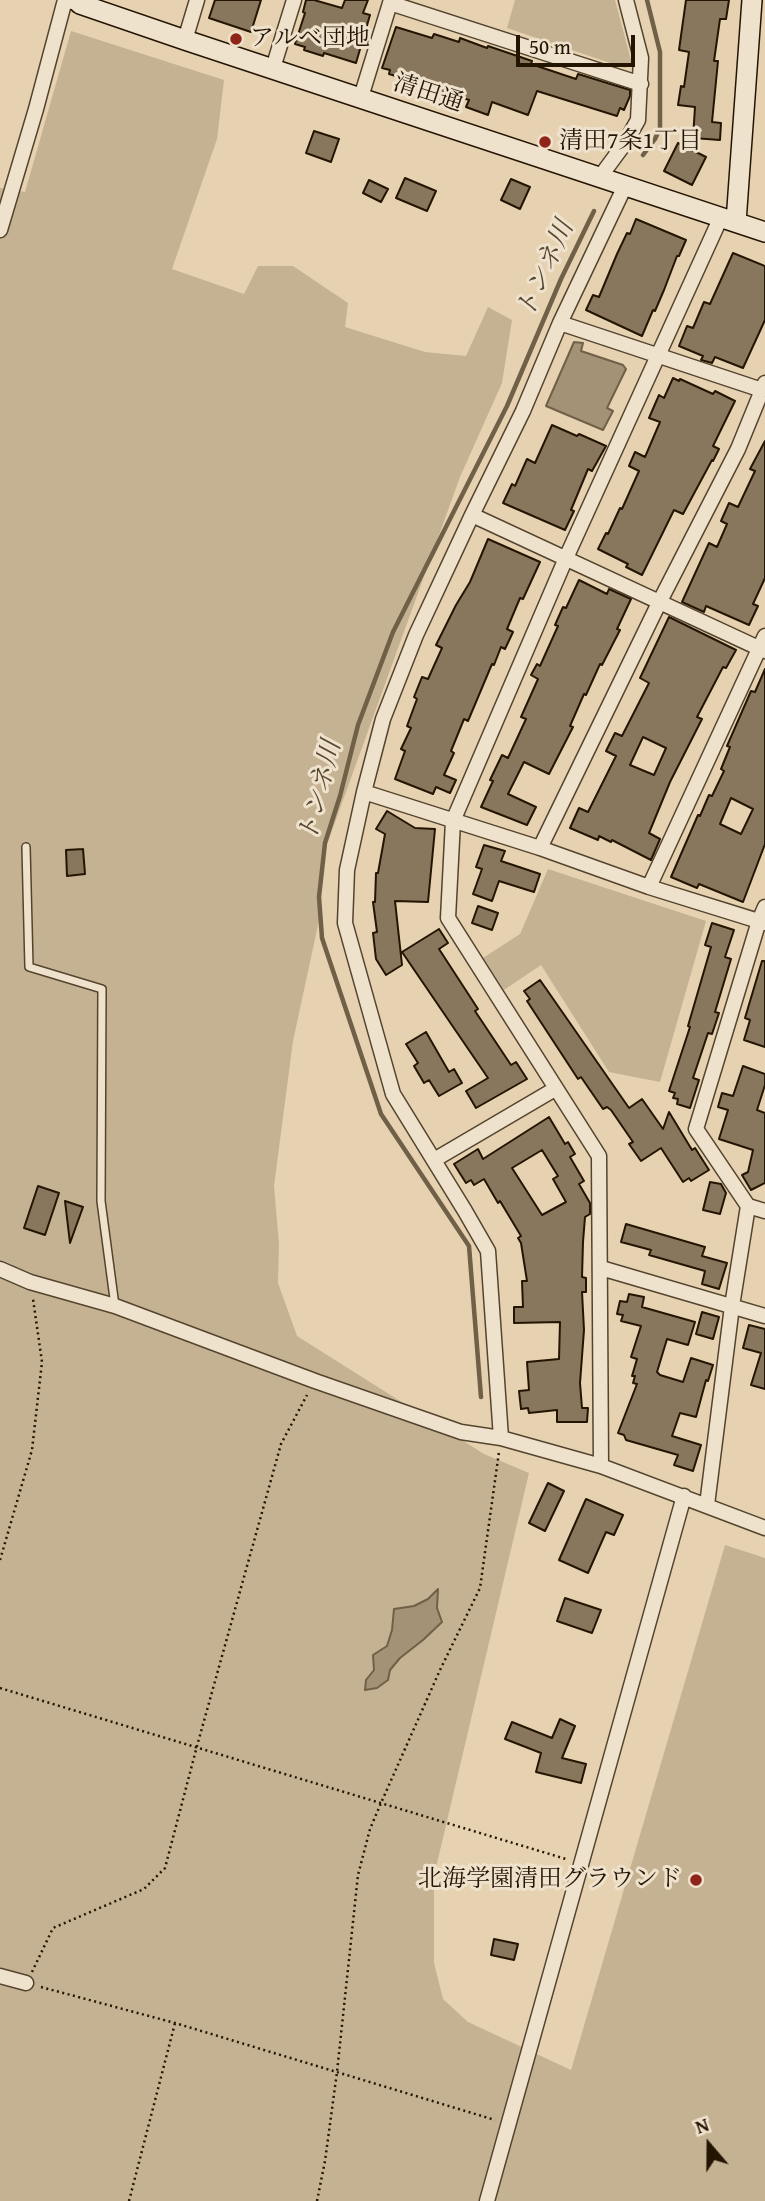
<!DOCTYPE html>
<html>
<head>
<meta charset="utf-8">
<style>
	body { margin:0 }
	#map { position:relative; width:765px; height:2201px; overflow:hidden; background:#e6d2b1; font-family:"Gentium Book Plus",serif }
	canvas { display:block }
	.north { position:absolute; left:674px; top:2110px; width:70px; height:70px; -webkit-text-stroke:5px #efe2cc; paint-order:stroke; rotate:340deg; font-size:19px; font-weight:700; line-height:28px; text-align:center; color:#241503 }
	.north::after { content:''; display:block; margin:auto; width:24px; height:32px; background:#241503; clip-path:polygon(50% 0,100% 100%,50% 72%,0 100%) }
	.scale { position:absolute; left:516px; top:35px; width:119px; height:32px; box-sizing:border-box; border:4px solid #241503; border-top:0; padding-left:9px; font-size:21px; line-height:24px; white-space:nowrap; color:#241503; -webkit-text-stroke:5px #efe2cc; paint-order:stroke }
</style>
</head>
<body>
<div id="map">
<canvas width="765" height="2201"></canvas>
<div class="north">N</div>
<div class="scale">50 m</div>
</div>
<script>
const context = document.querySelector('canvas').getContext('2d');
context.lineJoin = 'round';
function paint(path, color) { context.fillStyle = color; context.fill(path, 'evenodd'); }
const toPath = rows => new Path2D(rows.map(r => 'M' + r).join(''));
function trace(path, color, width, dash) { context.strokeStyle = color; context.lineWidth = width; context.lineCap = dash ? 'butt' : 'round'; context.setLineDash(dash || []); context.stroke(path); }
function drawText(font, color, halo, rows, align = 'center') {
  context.font = font + ' "Gentium Book Plus","Noto Serif JP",serif'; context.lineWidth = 6; context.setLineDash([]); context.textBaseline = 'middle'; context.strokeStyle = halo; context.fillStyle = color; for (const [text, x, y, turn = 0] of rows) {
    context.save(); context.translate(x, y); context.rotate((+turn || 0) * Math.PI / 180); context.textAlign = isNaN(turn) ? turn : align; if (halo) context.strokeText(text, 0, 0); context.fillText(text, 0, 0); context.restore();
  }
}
paint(toPath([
	[515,0,615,0,632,64,625,68,507,28],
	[71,31,224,80,217,139,172,269,244,294,258,266,293,266,348,303,345,327,425,352,466,356,488,307,512,320,502,383,460,477,321,861,320,916,293,1041,274,1186,279,1244,278,1283,297,1336,484,1454,529,1473,434,1876,434,1963,443,1999,468,2022,571,2070,725,1545,765,1558,765,2201,0,2201,0,188,25,192],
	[548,869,706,921,660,1082,609,1072,541,965,504,990,483,958,520,934]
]), '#c5b293');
const water = toPath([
	[574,342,583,343,581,351,623,365,626,369,607,408,613,411,603,430,546,406,574,342],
	[438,1589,437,1608,442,1622,423,1640,400,1658,390,1670,388,1680,377,1688,365,1690,366,1680,374,1670,373,1655,387,1646,392,1630,394,1609,414,1606,428,1599,438,1589]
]);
paint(water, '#a49276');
trace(water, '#716048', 2);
trace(toPath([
	[643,155,655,139,660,128,660,52,647,0],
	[481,1397,469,1246,381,1114,322,938,319,897,325,843,340,796,358,725,393,632,507,406,561,279,594,211]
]), '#716048', 4.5);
const building = toPath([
	[215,0,261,0,251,32,209,18,215,0],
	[306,0,314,0,342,8,345,0,368,0,363,13,370,15,356,63,324,53,323,56,304,50,305,47,295,44,305,13,303,12,306,0],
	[686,0,729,0,726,19,720,19,714,61,718,61,712,122,721,123,720,140,693,138,695,107,678,105,681,86,684,87,689,52,679,50,686,0],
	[396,27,432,38,434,34,459,42,460,38,487,48,488,46,532,61,531,64,576,79,578,74,630,90,630,96,624,110,620,108,617,116,537,91,528,115,492,102,488,115,466,107,469,100,440,91,442,87,410,75,409,80,389,74,390,70,382,68,396,27],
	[314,131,339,139,331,162,306,153,314,131],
	[678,143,706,157,692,185,664,171,678,143],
	[405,178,436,191,427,211,396,198,405,178],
	[511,179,530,187,520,209,501,200,511,179],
	[369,180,388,189,381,202,363,193,369,180],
	[636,219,686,240,679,256,677,256,664,290,655,311,653,310,642,336,586,310,593,295,599,297,617,254,627,233,630,234,636,219],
	[733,253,765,266,765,320,743,368,715,357,712,363,701,360,703,356,679,346,687,326,693,328,704,302,710,304,733,253],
	[673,378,679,381,680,379,713,394,715,391,735,401,713,446,719,449,713,461,712,460,683,514,674,510,642,575,626,567,628,564,598,549,606,533,608,534,620,508,622,509,639,471,629,466,635,452,645,457,660,422,649,418,659,395,664,398,673,378],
	[552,425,577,436,579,434,606,446,592,471,588,469,571,510,574,511,565,530,503,503,512,484,515,486,527,459,535,463,552,425],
	[765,441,765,578,753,604,758,606,749,625,706,606,704,612,682,602,709,543,717,547,727,524,721,521,729,503,738,507,755,471,750,469,765,441],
	[488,539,540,562,523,599,520,598,507,629,513,632,505,649,501,647,494,665,492,664,468,721,464,719,451,751,454,753,444,775,456,780,450,793,436,787,433,794,395,779,405,751,401,749,411,728,407,726,417,699,414,697,422,677,428,679,442,648,436,645,456,605,470,582,488,539],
	[579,580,607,594,609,589,631,599,617,629,620,630,602,665,600,664,586,695,584,694,570,726,573,727,549,774,524,762,508,794,536,807,527,825,481,807,493,781,490,780,502,755,508,758,526,719,521,717,538,679,531,675,537,664,540,666,558,626,555,625,563,607,566,608,579,580],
	[669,617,736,650,726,668,723,667,697,717,702,719,670,782,649,833,660,839,651,860,612,840,611,842,599,836,598,840,570,828,579,808,588,812,616,756,606,751,615,733,622,736,649,683,640,678,669,617],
	[643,737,666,748,654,775,630,765,643,737],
	[765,669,765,844,743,902,699,884,697,888,671,877,698,815,700,816,709,795,712,796,724,771,721,769,730,747,727,746,751,691,755,692,765,669],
	[731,798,753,809,741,834,720,824,731,798],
	[387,811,415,828,435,829,428,902,395,901,402,965,386,975,376,959,373,933,377,932,373,902,375,902,376,873,378,873,385,834,376,829,387,811],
	[484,845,505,851,501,861,540,874,534,892,499,881,492,901,473,894,482,869,476,867,484,845],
	[83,849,85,874,67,876,66,850,83,849],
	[478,906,498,913,492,930,472,923,478,906],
	[712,923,734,930,725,957,731,959,715,1012,719,1013,712,1034,708,1033,693,1078,699,1080,690,1108,677,1104,678,1099,673,1098,675,1093,669,1091,690,1027,688,1026,711,947,705,945,712,923],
	[439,929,448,943,439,949,478,1009,475,1011,511,1065,516,1062,527,1079,476,1108,466,1091,488,1078,402,952,439,929],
	[762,961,765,961,765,1047,744,1040,750,1020,745,1018,762,961],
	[540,980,629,1108,642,1099,663,1129,669,1112,692,1150,695,1148,709,1170,691,1181,689,1178,683,1182,661,1148,641,1161,629,1144,633,1142,611,1110,607,1107,603,1109,581,1077,578,1079,527,1001,530,999,524,991,540,980],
	[426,1032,449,1072,454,1069,462,1083,439,1096,429,1080,424,1083,414,1066,418,1063,406,1044,426,1032],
	[743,1066,765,1074,765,1085,757,1110,765,1113,765,1183,751,1190,742,1175,748,1172,753,1150,719,1139,728,1110,718,1107,722,1093,733,1096,743,1066],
	[549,1117,565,1144,568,1142,575,1154,570,1157,584,1181,579,1184,590,1203,590,1214,585,1217,583,1242,582,1277,586,1278,586,1292,582,1292,584,1330,580,1383,582,1408,588,1408,587,1422,557,1422,557,1410,529,1413,528,1408,521,1409,519,1391,529,1390,527,1362,559,1359,560,1322,514,1323,514,1307,523,1307,522,1281,527,1281,521,1243,518,1238,521,1236,500,1201,498,1203,484,1179,474,1185,471,1180,466,1183,454,1164,478,1149,483,1159,549,1117],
	[542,1150,558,1176,553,1179,566,1202,542,1215,512,1168,542,1150],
	[710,1182,721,1184,726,1193,720,1214,703,1210,710,1182],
	[38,1186,59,1193,45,1235,24,1228,38,1186],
	[65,1201,83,1207,70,1243,65,1201],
	[626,1224,705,1247,702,1256,727,1263,719,1289,702,1284,705,1271,649,1255,651,1250,621,1242,626,1224],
	[629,1294,644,1297,642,1307,695,1322,688,1345,667,1339,657,1372,660,1375,683,1382,691,1358,713,1365,708,1381,706,1380,696,1417,680,1413,672,1436,701,1445,693,1471,674,1465,678,1455,626,1440,624,1435,618,1433,637,1384,633,1383,635,1376,632,1376,637,1359,631,1357,641,1326,621,1321,623,1315,617,1314,620,1301,627,1302,629,1294],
	[702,1312,719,1317,713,1339,696,1334,702,1312],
	[749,1325,765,1329,765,1389,751,1385,761,1353,743,1348,749,1325],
	[548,1483,564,1491,545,1531,529,1523,548,1483],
	[586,1499,623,1515,614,1535,606,1532,588,1573,559,1560,586,1499],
	[565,1598,601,1610,592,1633,557,1621,565,1598],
	[560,1719,575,1726,562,1758,586,1764,581,1783,536,1772,541,1753,505,1739,512,1722,552,1738,560,1719],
	[494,1939,518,1944,514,1960,491,1955,494,1939]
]);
paint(building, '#89775d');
trace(building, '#241503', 2);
const lane = toPath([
	[26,847,29,967,102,989,101,1201,115,1306]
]);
const street = toPath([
	[390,3,641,84],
	[185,40,197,0],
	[273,68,294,0],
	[361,97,391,0],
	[600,177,625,143,638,120,641,58,626,0],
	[625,186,560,323,523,411,472,515,416,635,383,719,364,792,347,870,345,923,393,1094,465,1211,488,1251,501,1438,601,1466,765,1528],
	[0,230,36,109,65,0,80,4],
	[560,323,762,390],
	[765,383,738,449,659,603,540,848,649,887,765,923],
	[472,515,765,651],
	[364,792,540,848],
	[649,887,765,636],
	[765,907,759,921,696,1129,748,1206,765,1211],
	[434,1160,555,1089],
	[601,1268,765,1316],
	[0,1269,30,1282,115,1306,315,1381,461,1432,501,1438],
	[601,1466,599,1156,448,918,453,821,566,558,721,217],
	[707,1505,732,1306,748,1206],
	[0,1976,26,1983],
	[487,2201,684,1496]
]);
const secondary = toPath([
	[82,0,80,4,185,40,765,232],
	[736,222,752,0]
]);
trace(lane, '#54442e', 10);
trace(street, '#54442e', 17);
trace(secondary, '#241503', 22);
trace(toPath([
	[0,1560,32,1450,42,1362,33,1299],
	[0,1688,566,1859],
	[32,1972,53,1928,144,1889,165,1868,197,1746,281,1444,307,1395],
	[41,1987,175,2023,495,2120],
	[129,2201,175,2023],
	[317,2201,325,2161,337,2072,358,1875,370,1829,381,1803,440,1670,480,1588,499,1452]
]), '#241503', 2.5, [2, 3.5]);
trace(lane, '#efe2cc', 7);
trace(street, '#efe2cc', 14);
trace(secondary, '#efe2cc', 19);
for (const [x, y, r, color] of [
	[236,39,7,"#8f2418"],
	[545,142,7,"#8f2418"],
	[696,1880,7,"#8f2418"]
]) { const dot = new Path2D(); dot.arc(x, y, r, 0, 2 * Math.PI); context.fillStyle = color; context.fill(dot); trace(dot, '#efe2cc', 2.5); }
drawText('24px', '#241503', '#efe2cc', [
	["アルベ団地",250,39],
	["清田7条1丁目",559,142],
	["北海学園清田グラウンド",682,1880,"right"]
], 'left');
drawText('24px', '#241503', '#efe2cc', [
	["清田通",428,94,18]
]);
drawText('italic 26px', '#574731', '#efe2cc', [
	["トンネ川",546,270,-66],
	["トンネ川",321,792,-76]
]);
</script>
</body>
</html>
